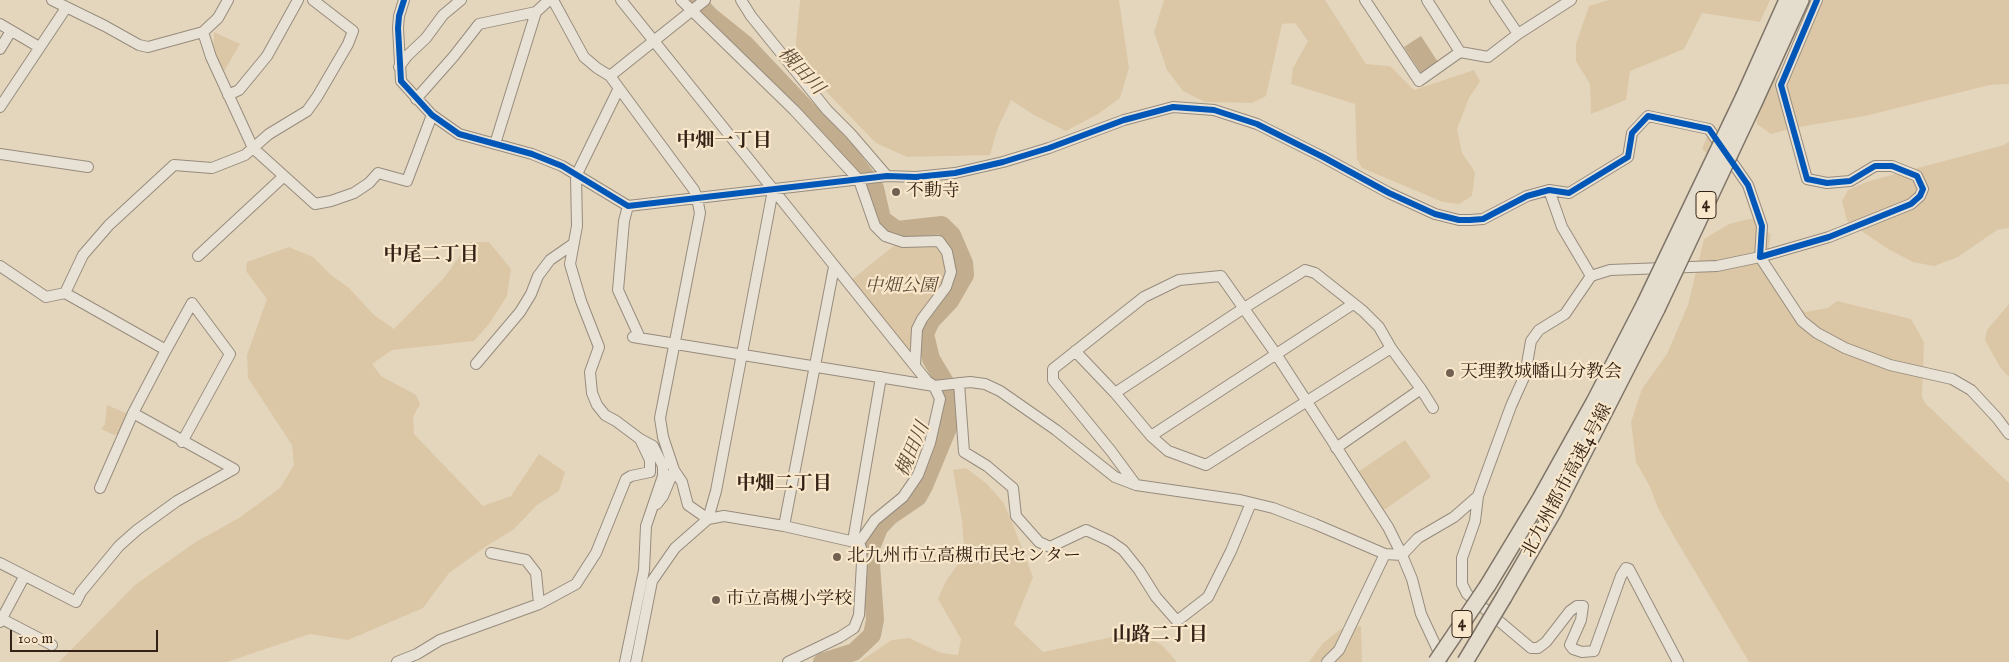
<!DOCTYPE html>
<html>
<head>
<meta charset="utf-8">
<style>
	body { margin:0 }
	#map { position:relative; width:2009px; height:662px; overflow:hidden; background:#e4d6bd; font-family:"IM FELL English",serif }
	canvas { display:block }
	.scale { position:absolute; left:10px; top:630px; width:148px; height:22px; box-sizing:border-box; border:2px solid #352216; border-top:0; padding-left:6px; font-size:15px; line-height:18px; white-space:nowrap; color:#352216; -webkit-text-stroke:4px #f8e7ca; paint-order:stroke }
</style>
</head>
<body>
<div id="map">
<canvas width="2009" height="662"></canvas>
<div class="scale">100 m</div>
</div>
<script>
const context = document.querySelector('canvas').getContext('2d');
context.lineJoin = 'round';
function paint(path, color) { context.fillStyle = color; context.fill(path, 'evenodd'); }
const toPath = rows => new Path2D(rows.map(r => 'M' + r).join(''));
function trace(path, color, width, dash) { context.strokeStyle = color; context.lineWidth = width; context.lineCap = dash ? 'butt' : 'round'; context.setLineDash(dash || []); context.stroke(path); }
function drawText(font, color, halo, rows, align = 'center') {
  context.font = font + ' "IM FELL English","Noto Serif JP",serif'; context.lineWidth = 4.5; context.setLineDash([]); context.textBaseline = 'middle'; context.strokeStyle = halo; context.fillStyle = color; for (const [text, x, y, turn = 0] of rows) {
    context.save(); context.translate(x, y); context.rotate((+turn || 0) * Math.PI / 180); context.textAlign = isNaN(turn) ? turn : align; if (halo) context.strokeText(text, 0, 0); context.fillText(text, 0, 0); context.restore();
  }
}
paint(toPath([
	[800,0,1119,0,1129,68,1120,98,1098,114,1066,131,1034,115,1011,100,997,130,990,155,907,157,876,143,811,76,795,53],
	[1164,0,1325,0,1366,64,1390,66,1414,90,1474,70,1480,81,1469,98,1457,129,1462,153,1475,172,1472,196,1459,204,1443,202,1362,168,1357,159,1355,104,1291,84,1293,68,1308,41,1295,23,1282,24,1266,96,1252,103,1205,102,1183,91,1167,70,1154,32],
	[1609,0,1770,0,1760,22,1702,13,1684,49,1630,71,1626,100,1591,114,1590,84,1576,61,1576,44,1589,6],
	[1812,0,2009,0,2009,84,1990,85,1865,116,1793,128,1771,134,1757,124,1755,113,1762,97,1773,80,1785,72],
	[214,32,240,44,223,73,213,48],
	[1708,134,1718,148,1715,160,1702,149],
	[2009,141,2009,228,1997,230,1958,257,1934,266,1913,262,1888,249,1847,221,1842,201,1848,190,1869,181,2004,145],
	[1754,218,1771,235,1768,252,1768,272,1780,293,1805,312,1828,308,1837,301,1911,319,1924,342,1922,397,1925,403,2009,483,2009,662,1749,662,1675,538,1658,508,1650,487,1636,462,1631,422,1642,389,1667,354,1688,305,1704,239,1729,224],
	[470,242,489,242,511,269,507,296,489,324,474,341,392,350,372,364,381,376,416,395,420,404,413,417,414,434,483,506,511,496,539,454,565,472,559,491,537,505,513,530,488,545,449,573,423,608,348,640,310,634,227,662,59,662,135,585,194,543,239,518,280,488,294,465,292,445,248,378,247,355,267,299,246,271,247,262,289,247,313,257,331,275,349,288,374,315,394,329,444,278],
	[895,245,936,245,943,251,947,275,911,356,850,281],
	[2009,304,2009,377,2000,367,1985,340,1987,330],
	[107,405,128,414,121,433,114,435,101,429,105,424],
	[1405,440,1431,477,1384,510,1358,472],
	[966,468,986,483,1003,502,1012,522,1033,577,1014,624,1043,652,1135,632,1162,645,1177,662,859,662,892,640,909,638,941,653,958,655,961,639,938,599,946,581,961,560,964,548,962,521,953,470],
	[1361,626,1362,662,1309,662,1323,643,1341,629]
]), '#dbc7a6');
paint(toPath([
	[1421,36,1438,62,1421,73,1404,47]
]), '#c2ad8e');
trace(toPath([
	[696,0,709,15,745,44,848,153,875,188,882,219,897,230,942,225,952,235,964,263,965,275,950,301,931,321,925,334,931,359,952,394,948,428,924,486,918,497,890,516,879,528,870,550,875,620,872,635,854,652,822,662]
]), '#c2ad8e', 18);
const minor = toPath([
	[52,0,105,26,139,45,148,47,203,32,218,18,228,0],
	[404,0,399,16,398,28,401,81,432,115,459,134,532,154,562,166,628,206,887,176,916,177,955,173,1003,162,1049,148,1124,120,1173,107,1214,110,1257,124,1323,157,1389,193,1435,214,1459,220,1470,220,1483,219,1527,196,1549,190,1569,193,1628,157,1632,133,1648,116,1709,129,1748,185,1762,226,1760,257,1829,237,1911,204,1920,196,1923,189,1917,176,1892,166,1875,166,1850,181,1827,183,1807,179,1781,85,1817,0],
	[553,0,584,57,597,68,610,76,694,190,697,198,700,213,660,418,663,437,674,470,663,496,657,504],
	[621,0,927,381,934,386,970,382,985,384,1000,391,1056,430,1115,477,1136,485,1240,500,1273,508,1315,524,1385,554,1402,555,1418,538,1454,517,1478,496,1511,406,1525,375,1531,341,1539,330,1565,314,1591,276,1610,270,1717,266,1760,257,1802,321,1817,333,1845,348,1890,365,1952,379,1971,390,1997,418,2009,434],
	[681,0,794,110,859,180,875,226,885,236,903,242,939,241,947,252,951,272,946,287,922,319,917,329,915,366],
	[741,0,751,16,827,110,850,133,887,176],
	[1365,0,1419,81,1460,52],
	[1427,0,1460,52,1488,57,1518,34,1571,0],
	[1495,0,1518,34],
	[0,24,39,47],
	[203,32,211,57,253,148,315,204,331,201,354,193,369,183,378,173,407,181,432,115],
	[0,49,11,31],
	[399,67,407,56,426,38,443,15,461,0],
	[610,76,705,0],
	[619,88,576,176,577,226,570,264,581,301,599,347,590,372,592,393,597,405,605,415,616,421,640,439,653,446,663,466,663,476,646,526,644,570,625,662],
	[228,95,239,90,267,56,298,0],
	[416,99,454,56,479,24,536,12],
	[0,107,66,8],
	[495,144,536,12,549,0],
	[0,154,88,167],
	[1549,190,1562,227,1591,276],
	[628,206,624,221,618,290,640,338],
	[198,256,283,177],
	[0,266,46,297,65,293,166,350,133,413,234,469,177,501,137,530,119,546,81,592,76,602,0,563],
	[65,293,83,255,109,225,174,165,212,168,245,155,269,134,307,111,317,97,348,44,353,31,313,0],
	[633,337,934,386,940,399,930,443,918,475,903,497,875,520,859,543],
	[166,350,192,303,230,354,182,442],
	[1075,351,1115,393,1151,436,1168,451,1206,465,1391,348,1379,327,1363,311,1315,273,1305,270,1244,308,1115,393],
	[476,364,520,312,531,294,538,276,550,260,573,244],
	[959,383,964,452,987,466,1013,488,1016,516,1039,542,1050,547,1086,530,1110,541,1123,550,1139,570,1156,597,1177,621,1208,597,1231,551,1251,503],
	[1421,389,1433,408],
	[1151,436,1353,304],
	[1336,448,1421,389,1391,348],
	[674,470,682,482,688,505,708,519,724,516,784,526,859,543],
	[1136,485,1111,451,1053,380,1053,369,1144,297,1179,280,1221,276,1276,354,1388,527,1402,555,1412,579,1421,614,1442,659],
	[100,488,133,413],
	[1478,496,1475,521,1462,558,1462,584,1467,594,1531,648,1538,648,1546,642,1570,611,1577,606,1583,606,1581,620,1570,645,1573,649,1582,652,1594,651,1621,576,1626,568,1629,569,1678,662],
	[784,526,834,267],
	[853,541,881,377],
	[491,553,526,560,536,573,539,604],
	[2,619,52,645],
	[0,622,24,577],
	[397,662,417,654,440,640,539,604,576,584,596,553,626,479,631,476,650,472,650,460,640,439],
	[636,662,652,581,675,548,708,519,716,491,773,190],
	[788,662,840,637,854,628,859,615,862,563,861,548,859,543],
	[1327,662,1339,650,1385,554]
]);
const highway = toPath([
	[1744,96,1787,0],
	[1755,101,1801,0],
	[1488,585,1540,499,1594,402,1645,303],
	[1504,597,1554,511,1657,309]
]);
trace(minor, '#978c7d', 12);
trace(highway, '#7e7467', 18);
trace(minor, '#e8e1d5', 10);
trace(highway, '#e4dccd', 15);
const highwayBridge = toPath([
	[1645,303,1744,96],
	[1657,309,1755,101],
	[1436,662,1488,585],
	[1465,662,1504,597]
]);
trace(highwayBridge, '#7e7467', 18, []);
trace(highwayBridge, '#e4dccd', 15);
trace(toPath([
	[404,0,399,16,398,28,401,81,432,115,459,134,532,154,562,166,628,206,887,176,916,177,955,173,1003,162,1049,148,1124,120,1173,107,1214,110,1257,124,1323,157,1389,193,1435,214,1459,220,1470,220,1483,219,1527,196,1549,190,1569,193,1628,157,1632,133,1648,116,1709,129,1748,185,1762,226,1760,257,1829,237,1911,204,1920,196,1923,189,1917,176,1892,166,1875,166,1850,181,1827,183,1807,179,1781,85,1817,0]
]), '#0057b8', 6);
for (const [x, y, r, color] of [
	[896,192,5,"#726150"],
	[1450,373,5,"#726150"],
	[837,557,5,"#726150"],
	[716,600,5,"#726150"]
]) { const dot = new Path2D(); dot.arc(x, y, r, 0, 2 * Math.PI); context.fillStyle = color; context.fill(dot); trace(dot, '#f8e7ca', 2); }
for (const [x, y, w] of [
	[1706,205,20],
	[1462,624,20]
]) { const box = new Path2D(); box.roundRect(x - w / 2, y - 13.5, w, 27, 4); context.fillStyle = '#f8e7ca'; context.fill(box); trace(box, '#352216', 1); }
drawText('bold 16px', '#352216', null, [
	["4",1706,205],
	["4",1462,624]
]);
drawText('18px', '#352216', '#f8e7ca', [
	["不動寺",906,192],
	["天理教城幡山分教会",1460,373],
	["北九州市立高槻市民センター",847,557],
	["市立高槻小学校",726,600]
], 'left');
drawText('italic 18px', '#5d4835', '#f8e7ca', [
	["中畑公園",901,287]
]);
drawText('18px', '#352216', '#f8e7ca', [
	["北九州都市高速4号線",1568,481,-62]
]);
drawText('italic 19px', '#614c39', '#f8e7ca', [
	["槻田川",800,72,47],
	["槻田川",914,450,-67]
]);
drawText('bold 19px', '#352216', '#f8e7ca', [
	["中畑一丁目",724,142],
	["中尾二丁目",431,256],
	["中畑二丁目",784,485],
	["山路二丁目",1160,636]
]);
</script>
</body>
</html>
